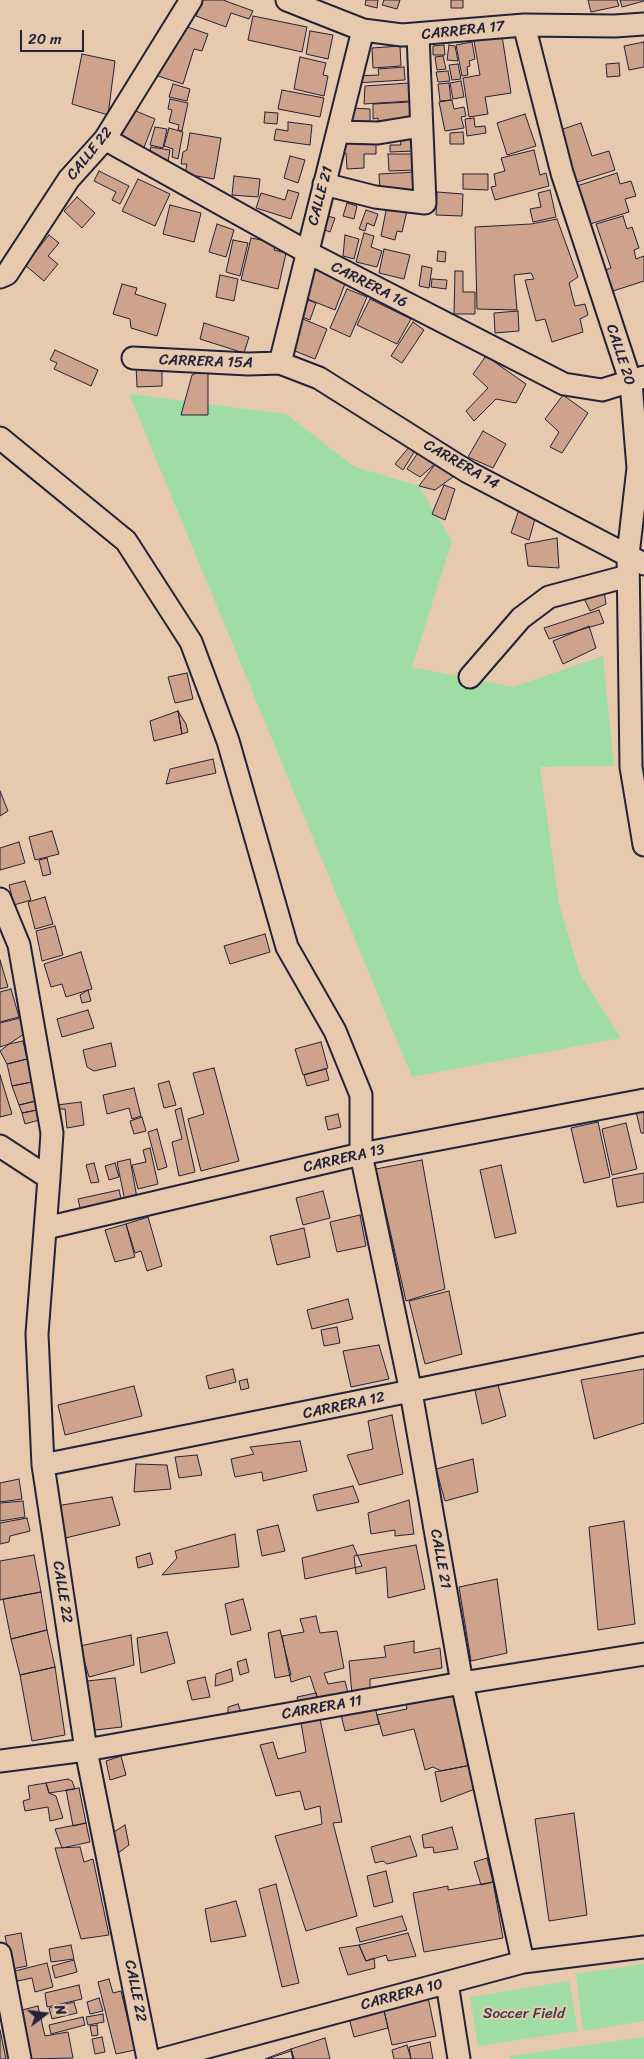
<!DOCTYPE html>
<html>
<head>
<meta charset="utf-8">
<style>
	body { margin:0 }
	#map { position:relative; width:644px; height:2059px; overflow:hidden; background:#e7caae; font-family:Sriracha,sans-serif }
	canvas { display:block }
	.north { position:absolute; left:20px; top:1989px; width:50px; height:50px; -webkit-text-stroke:4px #e7caae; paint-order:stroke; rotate:75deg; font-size:14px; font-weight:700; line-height:20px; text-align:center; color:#22223b }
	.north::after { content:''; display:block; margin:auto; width:18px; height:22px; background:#22223b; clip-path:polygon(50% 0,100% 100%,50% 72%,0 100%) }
	.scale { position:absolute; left:20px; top:30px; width:64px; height:22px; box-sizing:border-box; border:2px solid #22223b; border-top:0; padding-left:6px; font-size:15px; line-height:18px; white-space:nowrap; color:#22223b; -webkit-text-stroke:4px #e7caae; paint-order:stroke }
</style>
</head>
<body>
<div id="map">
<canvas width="644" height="2059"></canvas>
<div class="north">N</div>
<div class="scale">20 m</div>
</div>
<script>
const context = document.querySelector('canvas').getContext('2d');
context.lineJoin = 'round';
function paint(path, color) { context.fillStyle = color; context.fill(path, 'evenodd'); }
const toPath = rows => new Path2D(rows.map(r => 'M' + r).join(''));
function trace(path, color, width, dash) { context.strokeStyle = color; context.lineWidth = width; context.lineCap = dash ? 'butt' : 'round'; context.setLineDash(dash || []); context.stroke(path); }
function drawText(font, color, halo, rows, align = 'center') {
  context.font = font + ' Sriracha,sans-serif'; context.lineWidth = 4; context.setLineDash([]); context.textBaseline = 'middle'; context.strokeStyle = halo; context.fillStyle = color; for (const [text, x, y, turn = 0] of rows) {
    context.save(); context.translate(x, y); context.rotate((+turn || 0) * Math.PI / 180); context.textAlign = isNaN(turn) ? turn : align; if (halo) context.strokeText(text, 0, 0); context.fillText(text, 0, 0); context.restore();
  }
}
paint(toPath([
	[129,394,286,414,355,467,419,486,452,541,412,667,513,687,603,656,614,766,540,767,559,904,580,974,621,1038,412,1077],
	[644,1964,644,2021,583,2031,576,1974],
	[569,1981,578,2031,478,2046,470,1997],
	[644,2037,644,2059,510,2059,510,2056]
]), '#a0dda5');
const building = toPath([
	[194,0,223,0,253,11,249,19,231,13,226,27,196,16,199,8,192,6,194,0],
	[366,0,378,0,377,8,365,5,366,0],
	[384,0,400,0,397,9,382,5,384,0],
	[451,0,463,0,463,8,451,8,451,0],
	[588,0,617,0,619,6,591,12,588,0],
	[620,0,644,0,644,1,622,7,620,0],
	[253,16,307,27,302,52,248,40,253,16],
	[173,22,208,34,202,51,194,49,183,84,155,75,173,22],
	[310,31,333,35,328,59,306,54,310,31],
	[502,36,511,93,485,97,488,114,469,117,463,78,480,75,474,41,502,36],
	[472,42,475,59,469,61,470,66,467,67,468,75,462,76,456,45,472,42],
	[644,42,644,67,629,70,624,46,644,42],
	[444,45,445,55,433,55,433,46,444,45],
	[449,45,455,46,458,61,447,60,449,45],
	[400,46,401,66,373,68,372,48,400,46],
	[82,54,115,61,108,115,72,104,82,54],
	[443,56,446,69,437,70,435,57,443,56],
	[300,57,326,63,323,75,328,76,324,96,294,89,300,57],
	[619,63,620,76,607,77,606,64,619,63],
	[458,64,461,79,452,80,449,65,458,64],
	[404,67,405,80,355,83,354,76,379,75,378,69,404,67],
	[448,71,450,81,438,82,436,72,448,71],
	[461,81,464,97,453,99,450,83,461,81],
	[409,83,410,101,364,104,365,86,409,83],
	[449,83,451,100,440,101,438,84,449,83],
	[173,84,190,89,187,101,169,97,173,84],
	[282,90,324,98,320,117,278,109,282,90],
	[170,99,188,103,182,131,178,130,179,125,169,122,172,110,168,109,170,99],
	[452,100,454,109,464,107,466,116,461,117,464,128,445,131,439,102,452,100],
	[410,102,411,123,378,125,378,118,373,119,373,104,410,102],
	[351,108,370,109,370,124,351,123,351,108],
	[131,109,155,119,143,150,119,141,131,109],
	[265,112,278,113,277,124,264,123,265,112],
	[525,114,536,146,507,155,497,123,525,114],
	[474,118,475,127,485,126,486,133,467,136,465,119,474,118],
	[288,122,312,125,310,145,274,140,276,129,288,131,288,122],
	[581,123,592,156,609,151,615,170,571,184,554,132,581,123],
	[155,127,167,129,163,148,150,145,155,127],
	[169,128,183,132,178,159,172,157,173,149,164,146,169,128],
	[463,132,464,144,450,144,450,133,463,132],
	[190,133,221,138,214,179,185,174,187,164,181,164,183,152,187,150,190,133],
	[413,135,414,151,390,152,390,145,401,145,400,136,413,135],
	[376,142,376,154,364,154,364,168,347,169,346,153,338,153,337,143,376,142],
	[151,147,170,150,167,167,147,161,151,147],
	[534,150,540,175,546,173,549,186,495,200,491,187,496,186,494,174,505,171,501,158,534,150],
	[388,154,415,154,415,170,389,171,388,154],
	[290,156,305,160,298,183,284,178,290,156],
	[99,171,129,186,120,204,112,200,116,192,94,181,99,171],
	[417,172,418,191,380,192,379,174,417,172],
	[617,173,620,184,631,181,636,196,625,199,629,212,587,225,574,187,617,173],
	[463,174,488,174,488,190,463,189,463,174],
	[234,176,260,179,258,197,232,195,234,176],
	[138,179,170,194,155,226,122,211,138,179],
	[288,190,299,193,291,219,256,208,261,193,285,200,288,190],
	[550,190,556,217,533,222,530,209,541,207,538,193,550,190],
	[437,192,463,194,462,216,436,215,437,192],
	[77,197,95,213,82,228,64,211,77,197],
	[347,203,357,206,354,219,343,216,347,203],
	[170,205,201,213,194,242,163,234,170,205],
	[387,206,407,211,402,232,397,231,395,240,381,236,387,206],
	[366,210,378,214,374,226,367,223,365,231,359,229,366,210],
	[324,215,335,218,330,232,320,228,324,215],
	[623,216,627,229,632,227,639,248,634,250,636,259,644,256,644,281,610,292,603,271,611,268,596,224,623,216],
	[557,219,578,277,569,283,575,306,585,304,588,315,580,319,583,332,552,342,545,319,536,321,525,280,534,279,531,273,514,275,517,310,477,309,475,227,531,224,557,219],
	[217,224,234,230,226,257,209,252,217,224],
	[364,233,374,236,371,247,382,251,377,267,356,262,364,233],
	[49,235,59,243,48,256,58,264,44,281,25,265,49,235],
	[345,235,359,239,354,259,343,256,345,235],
	[251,238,276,243,274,250,286,253,278,289,241,280,251,238],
	[233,240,248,243,240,276,226,272,233,240],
	[384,249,410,255,404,279,379,273,384,249],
	[438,251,446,252,445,262,437,261,438,251],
	[422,266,432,268,429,288,419,286,422,266],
	[316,269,346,281,335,310,305,298,316,269],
	[455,271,463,271,463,292,475,292,475,314,454,314,455,271],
	[220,275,238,279,234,301,216,297,220,275],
	[432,279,447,280,446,289,431,287,432,279],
	[122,284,137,288,135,294,166,304,157,336,131,328,130,319,113,314,122,284],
	[347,289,367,297,350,337,330,328,347,289],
	[305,299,316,303,310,320,299,316,305,299],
	[370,299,411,319,397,344,357,325,370,299],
	[518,311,519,331,495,333,494,313,518,311],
	[298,317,327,329,315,359,285,347,298,317],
	[413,322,424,330,402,363,391,356,413,322],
	[204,323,249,337,244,353,200,339,204,323],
	[55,350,98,370,91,386,54,369,57,363,50,360,55,350],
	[486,356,526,384,516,403,496,399,474,421,466,411,488,388,473,374,486,356],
	[136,364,162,364,162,386,137,387,136,364],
	[208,368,208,415,181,415,192,375,208,368],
	[563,395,588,413,562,453,550,447,559,432,545,419,563,395],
	[483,431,506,444,493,468,468,457,483,431],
	[410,446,416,449,403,470,395,464,410,446],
	[419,451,436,463,420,477,407,469,419,451],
	[436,463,457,474,435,490,419,486,436,463],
	[444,485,455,489,445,520,432,514,444,485],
	[521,504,537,512,529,540,511,533,521,504],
	[557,538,559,568,528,566,525,544,557,538],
	[604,591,606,604,590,611,583,596,604,591],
	[599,610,604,623,549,639,544,628,599,610],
	[589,626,596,648,563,664,553,641,589,626],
	[187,673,193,699,175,703,168,677,187,673],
	[178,711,186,724,188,732,182,734,178,711],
	[178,711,182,734,154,741,150,721,178,711],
	[213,759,216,773,166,784,170,769,213,759],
	[0,791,8,811,0,816,0,791],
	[52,831,59,854,35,860,29,837,52,831],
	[19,842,25,863,0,870,0,848,19,842],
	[47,858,51,874,43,876,39,860,47,858],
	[25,881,31,900,14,905,9,885,25,881],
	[45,897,53,924,35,929,28,902,45,897],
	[55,926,63,955,42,961,36,931,55,926],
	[265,934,270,952,230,964,224,946,265,934],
	[81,952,92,989,66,997,62,984,51,987,44,964,81,952],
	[0,960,8,987,0,989,0,960],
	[11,989,19,1017,0,1022,0,992,11,989],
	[88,990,91,1001,82,1003,80,995,88,990],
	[88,1010,94,1028,62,1037,57,1019,88,1010],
	[24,1017,27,1032,9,1044,0,1047,0,1023,24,1017],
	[23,1041,27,1059,7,1064,0,1051,9,1044,23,1041],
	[321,1042,328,1068,303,1075,295,1049,321,1042],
	[111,1043,116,1066,94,1071,87,1067,83,1050,111,1043],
	[27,1059,32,1082,12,1086,7,1064,27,1059],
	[214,1068,239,1161,201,1171,188,1119,204,1114,193,1073,214,1068],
	[326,1069,329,1080,307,1086,304,1075,326,1069],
	[0,1075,12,1114,0,1117,0,1075],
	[169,1081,176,1105,164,1108,158,1084,169,1081],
	[32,1082,36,1101,19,1105,12,1086,32,1082],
	[134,1088,141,1116,132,1119,129,1108,107,1114,103,1095,134,1088],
	[36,1101,37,1110,22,1113,19,1105,36,1101],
	[81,1102,84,1125,67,1128,65,1109,58,1109,57,1105,81,1102],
	[644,1105,644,1133,641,1133,635,1107,644,1105],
	[181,1108,195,1172,179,1176,172,1142,182,1139,175,1110,181,1108],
	[37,1110,39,1120,25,1124,22,1113,37,1110],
	[338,1114,341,1127,328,1130,325,1117,338,1114],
	[142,1117,146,1131,134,1134,130,1121,142,1117],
	[598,1122,610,1177,584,1183,571,1128,598,1122],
	[626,1123,637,1169,612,1175,602,1129,626,1123],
	[157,1129,167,1167,158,1170,148,1132,157,1129],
	[150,1148,158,1184,138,1189,132,1165,146,1162,143,1150,150,1148],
	[130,1159,137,1198,125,1201,117,1162,130,1159],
	[422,1160,445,1289,406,1301,376,1169,422,1160],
	[94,1163,99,1182,91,1183,86,1165,94,1163],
	[115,1163,119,1177,109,1180,105,1166,115,1163],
	[501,1165,516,1233,495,1238,480,1170,501,1165],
	[644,1173,644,1202,617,1207,612,1179,644,1173],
	[119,1190,122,1203,81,1212,78,1199,119,1190],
	[323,1191,330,1218,303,1225,296,1198,323,1191],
	[360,1215,366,1246,337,1252,330,1222,360,1215],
	[148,1217,162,1266,147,1271,141,1251,135,1253,126,1224,148,1217],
	[126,1224,135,1257,115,1262,105,1230,126,1224],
	[304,1228,310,1257,277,1265,270,1236,304,1228],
	[449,1291,462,1354,425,1364,409,1301,449,1291],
	[348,1299,353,1319,312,1329,307,1310,348,1299],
	[337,1327,340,1343,324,1346,321,1330,337,1327],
	[379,1345,389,1379,351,1387,343,1351,379,1345],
	[233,1369,236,1382,209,1389,206,1376,233,1369],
	[644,1369,644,1423,594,1439,581,1380,644,1369],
	[496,1377,506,1416,482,1424,473,1381,496,1377],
	[247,1379,249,1388,241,1390,239,1381,247,1379],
	[134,1386,142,1416,65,1435,58,1405,134,1386],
	[392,1415,403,1474,359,1485,347,1455,373,1449,368,1421,392,1415],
	[300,1441,307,1471,263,1481,262,1472,235,1477,231,1459,254,1454,250,1447,300,1441],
	[197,1455,202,1475,179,1478,175,1457,197,1455],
	[473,1459,478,1492,445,1501,436,1469,473,1459],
	[136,1464,167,1465,171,1489,134,1492,136,1464],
	[19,1479,22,1499,0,1502,0,1483,19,1479],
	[353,1486,359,1502,317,1511,313,1495,353,1486],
	[112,1497,120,1525,61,1539,56,1506,112,1497],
	[409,1500,414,1534,395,1536,395,1530,371,1534,368,1513,409,1500],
	[23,1501,25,1517,0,1521,0,1503,23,1501],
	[27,1518,30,1531,10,1536,9,1542,0,1544,0,1523,27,1518],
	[624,1521,635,1624,598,1630,589,1527,624,1521],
	[278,1525,285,1551,262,1556,257,1530,278,1525],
	[235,1534,239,1567,162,1575,177,1558,175,1551,235,1534],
	[353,1545,362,1566,305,1579,302,1558,353,1545],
	[416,1545,425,1589,388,1598,386,1567,356,1574,354,1556,416,1545],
	[150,1553,153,1564,138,1568,136,1557,150,1553],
	[34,1555,41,1592,0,1600,0,1561,34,1555],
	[497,1579,507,1653,471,1661,459,1587,497,1579],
	[41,1592,47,1630,11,1639,3,1599,41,1592],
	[243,1599,251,1630,231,1635,225,1604,243,1599],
	[316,1616,320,1633,337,1631,344,1668,324,1673,328,1684,345,1681,348,1693,318,1700,310,1676,291,1682,282,1636,304,1632,300,1619,316,1616],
	[47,1630,55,1667,20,1675,11,1639,47,1630],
	[280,1630,291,1675,275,1678,268,1633,280,1630],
	[167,1632,175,1663,141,1673,137,1638,167,1632],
	[131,1635,134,1665,89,1677,80,1646,131,1635],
	[414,1641,414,1653,440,1648,442,1668,370,1679,370,1690,352,1694,349,1661,386,1657,384,1646,414,1641],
	[246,1659,249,1672,240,1675,237,1662,246,1659],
	[55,1667,65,1735,32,1741,20,1675,55,1667],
	[231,1669,233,1681,215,1686,216,1674,231,1669],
	[205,1677,210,1697,192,1700,187,1681,205,1677],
	[115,1678,122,1727,95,1730,87,1681,115,1678],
	[316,1693,318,1700,299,1706,297,1697,316,1693],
	[452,1693,471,1765,441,1771,433,1767,425,1770,414,1729,383,1736,377,1715,407,1709,406,1703,452,1693],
	[238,1704,242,1715,228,1719,228,1707,238,1704],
	[375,1707,379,1724,345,1731,341,1715,375,1707],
	[320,1719,342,1822,333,1823,357,1916,306,1931,275,1836,322,1824,320,1806,305,1810,300,1791,276,1796,260,1745,273,1742,278,1759,306,1752,301,1723,320,1719],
	[121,1756,126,1775,110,1780,106,1761,121,1756],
	[471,1765,475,1789,441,1802,435,1772,471,1765],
	[68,1779,72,1781,75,1789,49,1793,46,1783,68,1779],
	[46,1783,49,1793,56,1796,63,1818,50,1821,48,1807,25,1811,23,1801,30,1799,28,1786,46,1783],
	[79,1788,86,1823,73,1826,66,1790,79,1788],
	[574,1813,587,1915,549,1921,535,1819,574,1813],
	[86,1823,90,1842,62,1848,55,1829,86,1823],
	[125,1825,129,1845,114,1856,109,1835,125,1825],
	[452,1827,458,1849,434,1853,433,1847,424,1848,422,1835,452,1827],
	[410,1836,417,1856,387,1864,383,1861,375,1863,371,1847,410,1836],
	[80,1847,84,1862,93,1859,109,1935,81,1939,55,1848,80,1847],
	[487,1858,493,1882,481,1885,474,1862,487,1858],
	[386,1871,393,1902,374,1907,367,1876,386,1871],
	[493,1882,503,1938,424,1952,413,1893,448,1886,448,1890,493,1882],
	[276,1884,299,1983,282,1987,259,1889,276,1884],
	[236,1901,246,1936,211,1942,205,1909,236,1901],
	[402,1916,407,1930,360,1942,356,1928,402,1916],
	[21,1933,27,1966,12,1969,5,1936,21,1933],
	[408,1933,416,1956,388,1961,386,1955,366,1961,359,1945,408,1933],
	[71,1945,74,1959,51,1962,49,1949,71,1945],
	[359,1945,366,1961,374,1958,375,1968,348,1975,339,1948,359,1945],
	[74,1960,77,1972,55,1978,52,1966,74,1960],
	[47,1963,53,1987,35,1992,32,1978,13,1982,11,1972,47,1963],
	[109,1979,113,1993,121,1991,135,2050,116,2054,98,1982,109,1979],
	[79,1985,82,1999,47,2007,45,1993,79,1985],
	[428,1997,436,2036,392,2045,383,2006,428,1997],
	[99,1998,103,2011,90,2014,87,2002,99,1998],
	[74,2002,77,2013,52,2019,49,2008,74,2002],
	[38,2006,45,2036,68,2032,73,2058,29,2059,18,2011,38,2006],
	[383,2006,388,2028,354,2037,348,2014,383,2006],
	[103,2014,104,2022,88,2025,86,2017,103,2014],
	[83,2017,85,2025,51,2034,49,2025,83,2017],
	[97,2025,98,2035,92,2036,90,2026,97,2025],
	[0,2030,6,2059,0,2059,0,2030],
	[102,2037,105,2052,95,2054,92,2039,102,2037],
	[325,2038,330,2059,294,2059,291,2049,325,2038],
	[430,2042,433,2059,411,2059,409,2047,430,2042],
	[407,2045,411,2059,394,2059,392,2050,407,2045],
	[291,2049,294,2059,265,2059,291,2049],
	[291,2051,293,2059,267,2059,291,2051]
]);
paint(building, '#cea28b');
trace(building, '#22223b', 1);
const street = toPath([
	[287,0,363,30,402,35,524,25,615,26,644,24],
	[524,25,562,173,631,383,638,468,628,555,631,767,644,845],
	[339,132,378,133,421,126],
	[105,139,307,252,564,384,602,390,644,377],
	[324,184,375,197,425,203,418,35],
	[0,277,7,274,69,179,105,139,191,0],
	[133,358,248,364,280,363,319,378,468,472,644,564],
	[280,363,363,30],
	[0,438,126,541,191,642,228,741,287,947,335,1031,361,1095,361,1154,411,1392,462,1683,523,1962],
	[470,677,521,618,549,597,628,576],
	[0,899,19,945,52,1133,49,1178],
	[0,1146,49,1178,37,1334,43,1465,86,1750,148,2059],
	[46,1228,361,1154,644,1100],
	[43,1465,644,1344],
	[0,1761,86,1750,462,1683,644,1654],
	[0,1954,20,2059],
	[447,1983,459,2059],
	[163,2059,523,1962,644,1947]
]);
trace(street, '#22223b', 25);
trace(street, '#e7caae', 21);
drawText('15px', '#22223b', '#e7caae', [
	["CARRERA 17",463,31,-6],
	["CALLE 22",90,154,-51],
	["CALLE 21",321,196,-75],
	["CARRERA 16",369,285,27],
	["CALLE 20",620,355,72],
	["CARRERA 15A",206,362,2],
	["CARRERA 14",461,465,30],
	["CARRERA 13",344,1159,-13],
	["CARRERA 12",344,1406,-12],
	["CALLE 21",440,1559,80],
	["CALLE 22",62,1592,81],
	["CARRERA 11",322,1708,-10],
	["CALLE 22",135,1991,79],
	["CARRERA 10",402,1995,-15]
]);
drawText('15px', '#353e4b', '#e7caae', [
	["Soccer Field",524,2014]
]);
</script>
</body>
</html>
